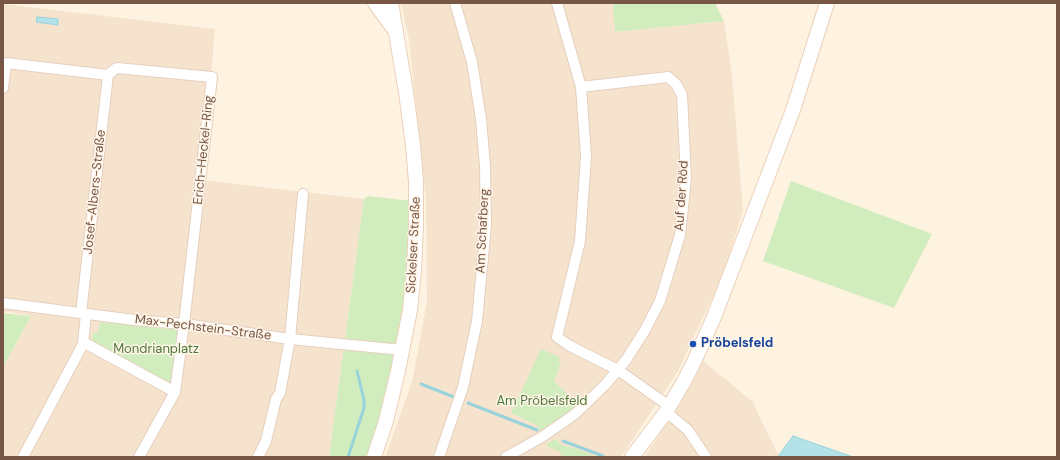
<!DOCTYPE html>
<html>
<head>
<meta charset="utf-8">
<style>
	body { margin:0 }
	#map { position:relative; width:1060px; height:460px; overflow:hidden; background:#fef2e0; font-family:"DM Sans",sans-serif }
	canvas { display:block }
	.frame { position:absolute; inset:0; border:4px solid #775645; pointer-events:none }
</style>
</head>
<body>
<div id="map">
<canvas width="1060" height="460"></canvas>
<div class="frame"></div>
</div>
<script>
const context = document.querySelector('canvas').getContext('2d');
context.lineJoin = 'round';
function paint(path, color) { context.fillStyle = color; context.fill(path, 'evenodd'); }
const toPath = rows => new Path2D(rows.map(r => 'M' + r).join(''));
function trace(path, color, width, dash) { context.strokeStyle = color; context.lineWidth = width; context.lineCap = dash ? 'butt' : 'round'; context.setLineDash(dash || []); context.stroke(path); }
function drawText(font, color, halo, rows, align = 'center') {
  context.font = font + ' "DM Sans",sans-serif'; context.lineWidth = 3; context.setLineDash([]); context.textBaseline = 'middle'; context.strokeStyle = halo; context.fillStyle = color; for (const [text, x, y, turn = 0] of rows) {
    context.save(); context.translate(x, y); context.rotate((+turn || 0) * Math.PI / 180); context.textAlign = isNaN(turn) ? turn : align; if (halo) context.strokeText(text, 0, 0); context.fillText(text, 0, 0); context.restore();
  }
}
paint(toPath([
	[401,3,613,3,616,32,724,21,732,75,743,211,723,275,678,371,621,457,385,457,412,382,427,301,426,200,409,40],
	[3,4,215,29,202,180,364,199,329,457,3,457,3,367,31,316,3,311],
	[703,361,752,401,779,457,645,457,683,397]
]), '#f6e3ce');
paint(toPath([
	[613,3,715,3,724,21,615,32],
	[791,181,932,234,894,308,763,261],
	[368,196,412,201,404,309,395,371,368,457,329,457,364,199],
	[3,313,31,316,3,367],
	[100,322,131,323,172,328,184,324,175,392,92,342,93,333,98,333],
	[541,349,560,357,558,361,561,363,554,381,578,405,541,433,536,425,511,413],
	[555,439,562,445,580,450,596,457,562,457,560,452,545,445]
]), '#d2edbd');
const water = toPath([
	[37,17,58,19,58,25,36,22,37,17],
	[793,436,853,457,779,457,779,455,793,436]
]);
paint(water, '#b3e2e9');
trace(water, '#98d3dc', 1);
trace(toPath([
	[421,384,454,397],
	[468,403,537,430],
	[563,441,603,456],
	[348,457,364,408,364,400,357,371]
]), '#98d3dc', 3);
const street = toPath([
	[557,3,581,87,586,156,580,241,557,337,570,346,618,370,669,406],
	[3,88,6,63,108,75],
	[3,303,134,320,184,324,290,339,402,350],
	[81,313,108,75,115,69,117,68,212,77,184,324,175,392,139,457],
	[83,342,175,392],
	[666,412,688,430,706,457],
	[23,457,83,344,86,314],
	[258,457,266,441,276,399,280,393,290,339,303,194],
	[439,457,463,387,477,321,486,225,485,166,481,119,472,62,455,3],
	[506,457,542,437,575,414,605,385,626,360,645,330,660,301,680,235,686,178,682,95,676,84,668,77,581,87]
]);
const secondary = toPath([
	[375,3,393,28],
	[374,457,386,421,398,371,410,310,414,270,416,226,416,182,413,145,406,92,391,3],
	[632,457,666,412,683,383,693,364,714,317,793,110,827,3]
]);
trace(street, '#e5cfbe', 12);
trace(secondary, '#ebd0ba', 16);
trace(street, '#fff', 10);
trace(secondary, '#fff', 14);
for (const [x, y, r, color] of [
	[693,344,4,"#1a4fb4"]
]) { const dot = new Path2D(); dot.arc(x, y, r, 0, 2 * Math.PI); context.fillStyle = color; context.fill(dot); trace(dot, '#fff5e8', 1.5); }
drawText('13px', '#775645', '#fff5e8', [
	["Erich-Heckel-Ring",204,150,-84],
	["Josef-Albers-Straße",95,192,-84],
	["Auf der Röd",682,196,-86],
	["Am Schafberg",483,231,-87],
	["Sickelser Straße",414,245,-87],
	["Max-Pechstein-Straße",203,328,7]
]);
drawText('bold 13px', '#164399', '#fff5e8', [
	["Pröbelsfeld",701,344]
], 'left');
drawText('13px', '#4d783a', '#fff5e8', [
	["Mondrianplatz",156,350],
	["Am Pröbelsfeld",542,402]
]);
</script>
</body>
</html>
